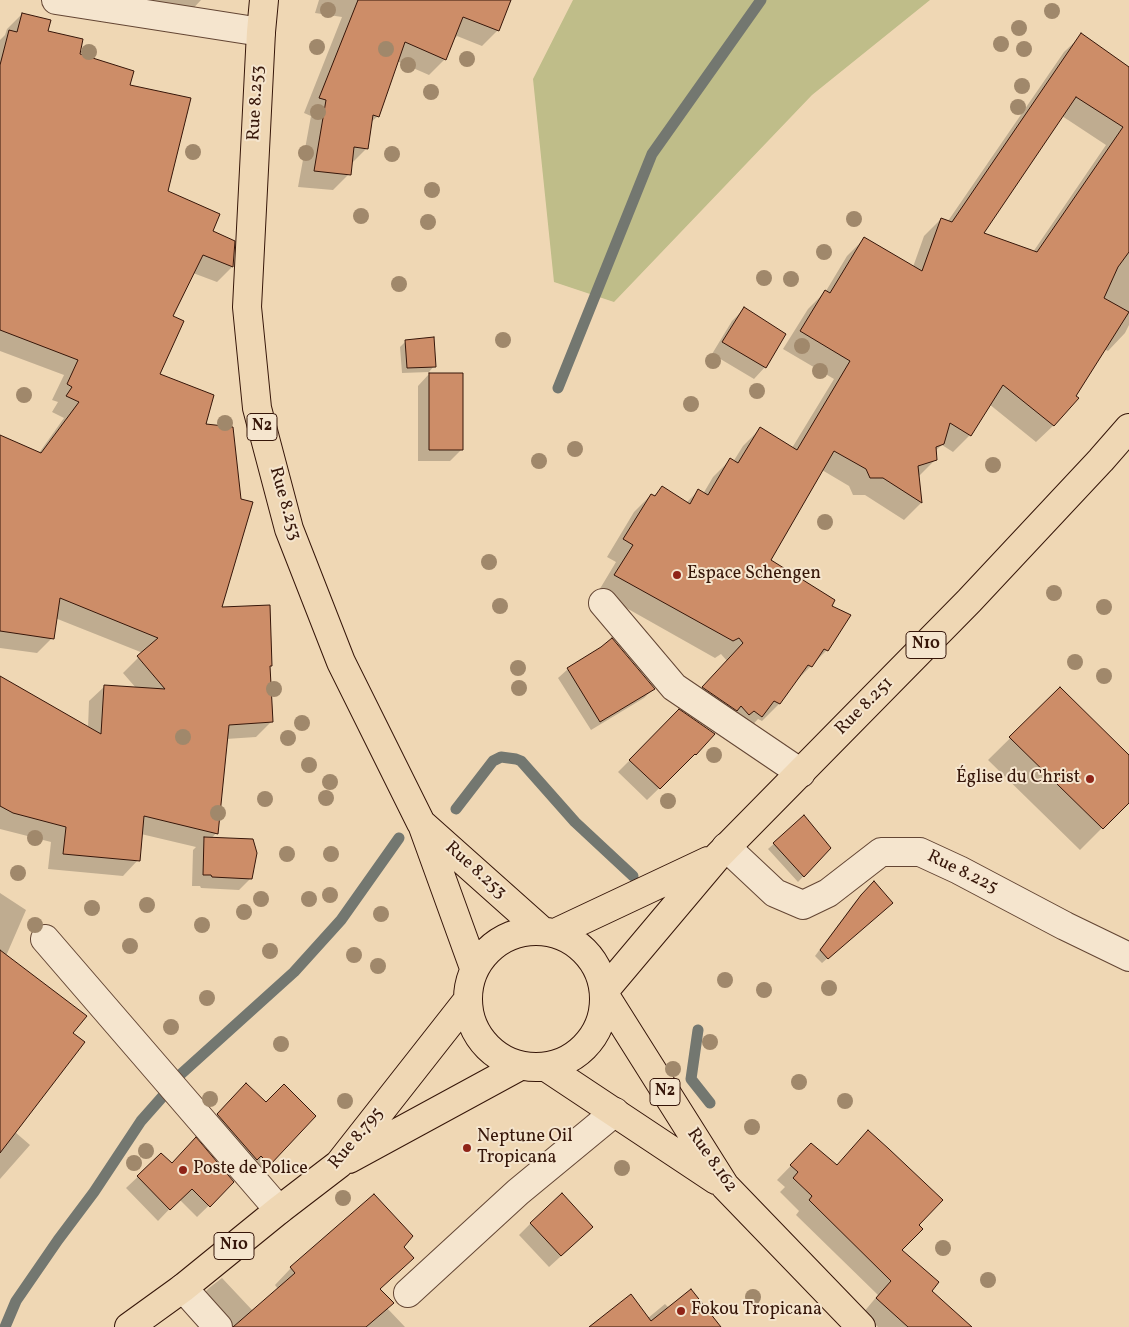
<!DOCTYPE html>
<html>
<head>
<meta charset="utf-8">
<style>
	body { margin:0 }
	canvas { display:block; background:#efd7b4 }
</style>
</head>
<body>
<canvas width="1129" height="1327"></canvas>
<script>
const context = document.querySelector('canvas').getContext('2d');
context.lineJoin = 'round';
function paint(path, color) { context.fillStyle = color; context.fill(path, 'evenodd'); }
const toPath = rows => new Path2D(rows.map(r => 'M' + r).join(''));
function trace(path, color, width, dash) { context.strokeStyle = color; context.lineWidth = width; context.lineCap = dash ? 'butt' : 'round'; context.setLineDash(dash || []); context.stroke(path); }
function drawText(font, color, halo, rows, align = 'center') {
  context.font = font + ' Vollkorn,serif'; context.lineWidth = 4; context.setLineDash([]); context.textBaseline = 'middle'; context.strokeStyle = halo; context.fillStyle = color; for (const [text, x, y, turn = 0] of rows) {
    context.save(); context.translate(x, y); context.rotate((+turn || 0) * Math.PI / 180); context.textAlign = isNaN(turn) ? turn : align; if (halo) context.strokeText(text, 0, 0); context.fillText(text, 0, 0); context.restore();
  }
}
paint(toPath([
	[573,0,930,0,812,95,614,302,554,282,533,79]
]), '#bfbd89');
paint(toPath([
	[127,0,201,0,187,15],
	[319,0,510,0,498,30,482,46,457,36,452,41,445,59,429,75,397,61,378,116,370,123,367,148,351,164,349,174,333,190,298,187,311,116,304,113,342,17,315,13],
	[22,14,78,55,128,85,166,191,211,231,233,242,232,267,217,282,193,273,172,317,158,375,204,425,220,608,271,665,269,668,272,721,256,737,226,739,216,833,211,839,251,878,239,890,201,888,200,886,192,886,193,850,196,847,141,834,138,860,123,876,48,869,51,842,0,829,0,678,88,728,89,701,105,686,136,688,123,673,143,653,55,618,52,638,37,653,0,648,0,437,39,453,64,418,52,412,58,402,52,400,64,375,0,351,0,40,5,35,7,29],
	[1082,35,1129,68,1129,325,1125,333,1108,351,1104,349,1054,425,1036,442,989,404,970,435,953,452,942,445,935,451,935,460,918,477,921,503,904,520,865,495,853,495,849,486,822,470,769,560,830,606,827,650,794,683,779,704,762,721,758,719,744,734,686,705,727,661,721,654,715,658,598,592,616,562,607,557,634,512,651,495,653,497,662,488,686,503,698,491,703,494,713,477,730,460,733,462,743,446,760,429,792,448,834,379,783,349,808,309,826,291,847,256,864,239,913,267,924,236,941,219,948,221,1064,52],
	[1062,116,1106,145,1033,252,982,234],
	[744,309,765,367,754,379,712,354,732,321],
	[406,341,434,366,429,372,402,373,400,347],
	[429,374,462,449,450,461,418,461,418,386],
	[568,669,653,689,644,698,591,730,558,678],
	[1060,689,1129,757,1129,801,1080,850,988,760],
	[679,711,683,765,647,800,618,772],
	[804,817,830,848,798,882,768,849],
	[874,883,886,908,822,963,815,956,855,902],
	[0,893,26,910,6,956,71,1033,15,1132,30,1145,0,1179],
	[235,1096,314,1116,257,1176,206,1126],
	[868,1132,918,1225,900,1250,930,1291,970,1327,878,1327,863,1313,878,1295,796,1215,799,1211,780,1192,785,1187,777,1180,811,1145,836,1166],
	[161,1155,171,1165,233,1182,197,1217,179,1199,158,1221,126,1188],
	[531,1223,580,1239,549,1267,519,1235],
	[402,1247,379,1290,387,1308,405,1327,207,1327,192,1305,209,1288,222,1278,253,1311,278,1289,275,1285,291,1268],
	[665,1304,669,1308,719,1327,592,1327,648,1318]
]), '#0003');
trace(toPath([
	[558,388,652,154,761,0],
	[456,809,493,761,501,757,516,759,521,761,575,822,633,876],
	[698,1030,691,1079,710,1103],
	[181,1074,294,972,341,920,399,838],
	[5,1327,16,1301,58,1240,94,1192,141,1121,164,1095]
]), '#737770', 11);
const building = toPath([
	[358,0,511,0,499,31,463,17,446,60,405,42,379,117,373,115,368,149,354,147,351,175,314,171,326,100,319,98,358,0],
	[22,13,51,20,48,31,83,39,80,54,134,71,130,85,191,98,168,191,220,214,213,231,235,241,233,267,203,255,173,316,184,321,160,374,214,395,206,424,233,427,241,499,253,502,222,607,270,605,272,666,270,666,273,722,229,725,218,834,144,816,140,861,63,854,66,827,13,813,0,806,0,676,101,734,104,685,165,689,137,656,158,638,60,598,54,639,0,631,0,435,41,453,79,402,66,396,72,387,67,384,78,360,0,330,0,65,9,30,17,32,22,13],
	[1081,33,1129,67,1129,252,1118,267,1104,298,1129,312,1076,396,1079,398,1054,426,1003,385,971,436,950,423,944,444,936,447,937,460,918,466,922,503,883,478,870,478,866,469,834,451,771,560,835,600,832,606,851,615,828,651,824,649,812,667,808,665,780,704,774,701,762,717,754,711,749,715,741,706,737,711,702,687,743,643,739,638,733,641,614,575,633,545,623,539,651,494,655,496,662,486,690,504,698,489,708,495,730,458,738,463,760,427,797,450,850,361,800,331,825,290,830,293,864,237,922,271,941,218,952,222,1081,33],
	[1076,97,1123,127,1037,252,984,233,1076,97],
	[744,307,786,334,766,368,722,342,744,307],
	[434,337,436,367,407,368,405,340,434,337],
	[429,373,463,373,463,450,429,450,429,373],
	[612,638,655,689,600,722,567,668,601,647,612,638],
	[1060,687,1129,755,1129,803,1103,829,1009,737,1060,687],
	[679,709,715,734,696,755,695,754,660,789,629,760,679,709],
	[804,815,831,848,804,877,773,843,804,815],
	[204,837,253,839,257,853,252,879,212,877,211,875,203,875,204,837],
	[874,881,893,903,828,959,820,950,861,895,874,881],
	[0,950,87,1016,73,1033,85,1042,0,1153,0,950],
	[246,1083,266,1102,284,1084,316,1116,270,1165,261,1156,257,1160,217,1114,246,1083],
	[868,1130,889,1149,943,1200,919,1225,923,1229,902,1250,939,1282,932,1291,972,1327,908,1327,876,1298,891,1281,809,1200,812,1196,793,1178,798,1172,790,1165,811,1143,837,1165,868,1130],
	[196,1137,234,1182,210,1207,192,1189,170,1210,137,1176,161,1153,172,1163,196,1137],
	[562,1193,593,1227,561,1256,530,1223,562,1193],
	[374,1194,413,1236,404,1247,414,1258,380,1289,394,1303,366,1327,233,1327,295,1273,290,1267,374,1194],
	[691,1289,721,1327,589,1327,631,1294,651,1321,691,1289]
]);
paint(building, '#cd8d68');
trace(building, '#361609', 1);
const minor = toPath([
	[56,0,261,32],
	[603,603,674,687,801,773],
	[726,847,775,893,803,905,828,893,881,852,920,852,959,870,1065,926,1129,957],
	[45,939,279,1210],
	[183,1288,218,1327],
	[408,1293,518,1192,615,1112]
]);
const highway = toPath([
	[264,0,261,32,247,307,257,408,289,529,341,662,421,823,541,930],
	[423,827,474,968],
	'468 999a68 68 0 1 1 136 0a68 68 0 1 1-136 0Z',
	[555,933,708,861],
	[605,990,717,857,969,601,1101,460,1129,428],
	[606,997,725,1186,861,1327],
	[546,1067,716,1180],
	[349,1159,520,1066],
	[129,1327,183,1288,279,1210,339,1164,467,1001]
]);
trace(minor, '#644634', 30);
trace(highway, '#361609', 30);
trace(minor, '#f5e5ce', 28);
trace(highway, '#efd7b4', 28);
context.fillStyle = '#a0886b';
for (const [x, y] of [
	[328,10],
	[1052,11],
	[1019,28],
	[1001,44],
	[317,47],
	[386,49],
	[1024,49],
	[89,52],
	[467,59],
	[408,65],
	[1022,86],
	[431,92],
	[1018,107],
	[318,112],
	[193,152],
	[306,153],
	[392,154],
	[432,190],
	[361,216],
	[854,219],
	[428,222],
	[824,252],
	[764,278],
	[791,279],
	[399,284],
	[503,340],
	[802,346],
	[713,361],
	[820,371],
	[757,391],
	[24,395],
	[691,404],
	[225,423],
	[575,449],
	[539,461],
	[993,465],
	[825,522],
	[489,562],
	[1054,593],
	[500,606],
	[1104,607],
	[1075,662],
	[518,668],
	[1104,676],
	[519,688],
	[274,689],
	[302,723],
	[183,737],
	[288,738],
	[714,755],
	[309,765],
	[330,782],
	[326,798],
	[265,799],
	[668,801],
	[218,813],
	[35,838],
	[287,854],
	[331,854],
	[18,873],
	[330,895],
	[261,899],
	[309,899],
	[147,905],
	[92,908],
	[244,912],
	[381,914],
	[35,925],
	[202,925],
	[130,946],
	[270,951],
	[354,955],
	[378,966],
	[725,980],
	[829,988],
	[764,990],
	[207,998],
	[171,1027],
	[710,1042],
	[281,1044],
	[673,1069],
	[799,1082],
	[210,1099],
	[345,1101],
	[845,1101],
	[752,1127],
	[146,1151],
	[134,1163],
	[622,1168],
	[343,1198],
	[943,1248],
	[988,1280],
	[753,1297]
]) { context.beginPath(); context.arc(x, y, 8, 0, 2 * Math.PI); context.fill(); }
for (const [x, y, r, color] of [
	[677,575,5,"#8f2418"],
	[1090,779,5,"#8f2418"],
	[467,1148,5,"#8f2418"],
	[183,1170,5,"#8f2418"],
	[681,1311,5,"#8f2418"]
]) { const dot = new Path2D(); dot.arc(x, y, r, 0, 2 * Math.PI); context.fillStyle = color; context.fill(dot); trace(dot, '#f5e5ce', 2); }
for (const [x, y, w] of [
	[262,427,30],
	[926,645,40],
	[665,1092,30],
	[234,1246,40]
]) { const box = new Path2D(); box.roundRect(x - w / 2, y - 13.5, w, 27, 4); context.fillStyle = '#f5e5ce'; context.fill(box); trace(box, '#361609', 1); }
drawText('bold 16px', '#361609', null, [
	["N2",262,427],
	["N10",926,645],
	["N2",665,1092],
	["N10",234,1246]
]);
drawText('18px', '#361609', '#f5e5ce', [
	["Rue 8.253",257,103,-87],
	["Rue 8.253",284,504,74],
	["Rue 8.251",865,707,-45],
	["Rue 8.253",475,871,42],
	["Rue 8.225",962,873,26],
	["Rue 8.795",357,1139,-50],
	["Rue 8.162",711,1161,55]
]);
drawText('18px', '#361609', '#f5e5ce', [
	["Espace Schengen",687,575],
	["Église du Christ",1080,779,"right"],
	["Neptune Oil",477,1138],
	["Tropicana",477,1159],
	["Poste de Police",193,1170],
	["Fokou Tropicana",691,1311]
], 'left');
</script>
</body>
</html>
